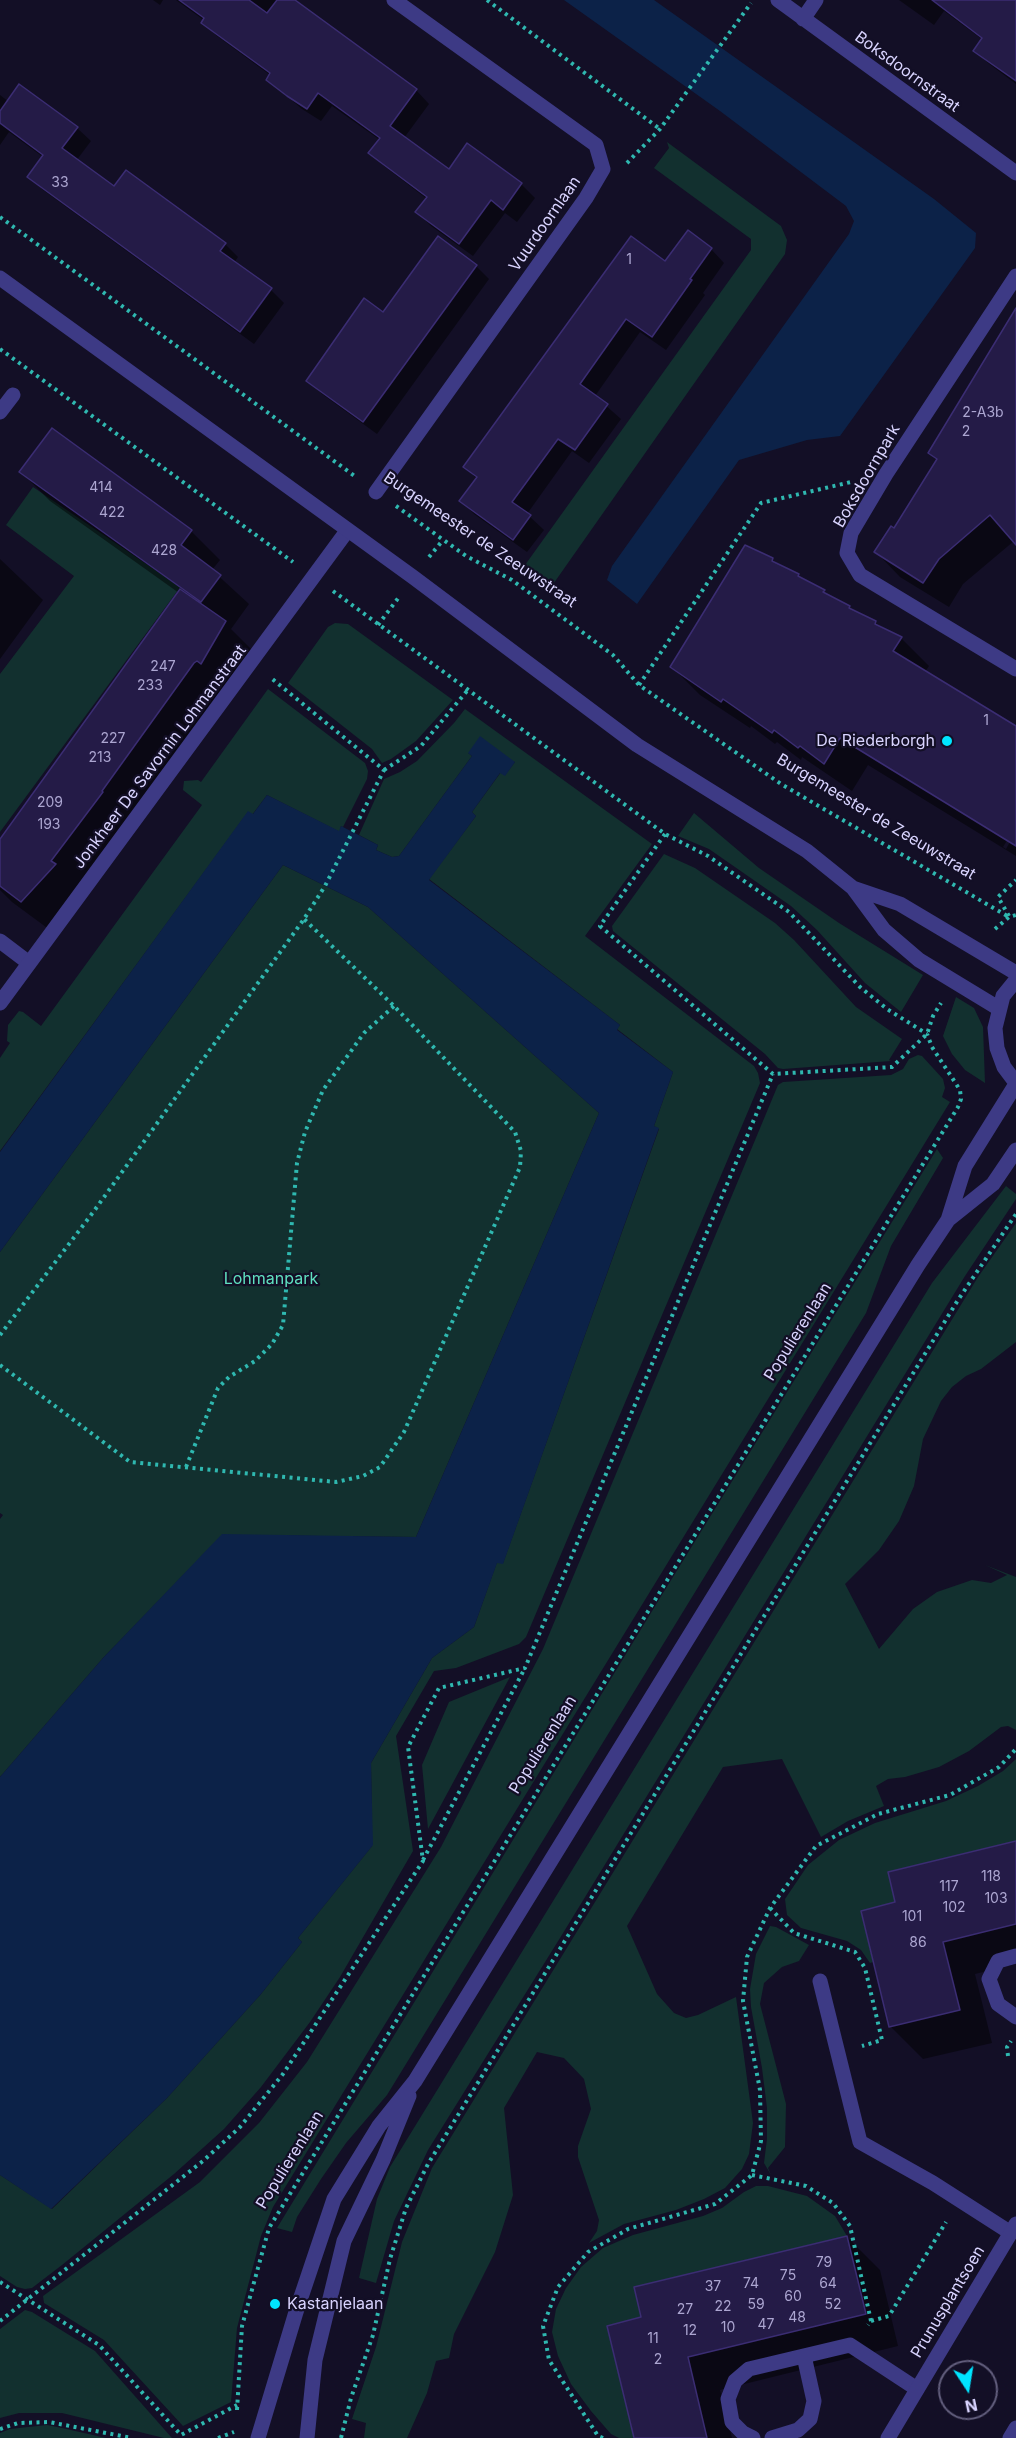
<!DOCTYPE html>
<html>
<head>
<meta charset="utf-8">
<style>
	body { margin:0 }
	#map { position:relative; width:1016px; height:2438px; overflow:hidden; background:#130f26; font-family:Inter,sans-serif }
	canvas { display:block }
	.north { position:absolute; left:938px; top:2360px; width:60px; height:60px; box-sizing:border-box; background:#130f26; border:2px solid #625e7d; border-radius:50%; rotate:168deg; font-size:16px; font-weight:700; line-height:24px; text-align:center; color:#d9d4ff }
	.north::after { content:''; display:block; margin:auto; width:21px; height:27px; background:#00e5ff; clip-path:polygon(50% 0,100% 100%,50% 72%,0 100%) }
</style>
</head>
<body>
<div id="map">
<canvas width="1016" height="2438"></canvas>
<div class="north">N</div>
</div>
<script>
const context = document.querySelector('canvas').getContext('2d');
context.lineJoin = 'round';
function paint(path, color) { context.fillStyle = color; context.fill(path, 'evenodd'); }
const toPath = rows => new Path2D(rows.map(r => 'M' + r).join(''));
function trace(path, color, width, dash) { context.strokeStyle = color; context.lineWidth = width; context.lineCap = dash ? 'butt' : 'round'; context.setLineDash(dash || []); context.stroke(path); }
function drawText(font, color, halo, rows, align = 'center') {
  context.font = font + ' Inter,sans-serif'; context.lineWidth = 4.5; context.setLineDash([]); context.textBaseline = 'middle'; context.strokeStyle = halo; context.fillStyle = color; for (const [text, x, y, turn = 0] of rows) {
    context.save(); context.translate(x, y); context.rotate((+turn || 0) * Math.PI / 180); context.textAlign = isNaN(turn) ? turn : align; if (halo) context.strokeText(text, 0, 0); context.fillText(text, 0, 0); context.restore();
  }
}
paint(toPath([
	[667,142,781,226,787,240,785,254,549,590,520,572,751,250,751,239,654,168,669,148],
	[33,487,161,574,184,582,0,832,0,674,74,576,6,525],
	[335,623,348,624,453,700,416,741,391,759,382,763,372,749,288,683,328,627],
	[268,689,365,763,368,771,367,779,343,827,341,826,340,832,267,795,252,815,248,812,0,1151,0,1058,10,1043,7,1041,8,1025,19,1011,23,1012,41,1026,202,805,183,790,184,781,198,780,201,782],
	[465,709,652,844,585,936,754,1066,758,1073,760,1083,526,1637,519,1644,456,1668,434,1671,396,1736,413,1851,340,1977,310,2022,261,2087,224,2129,174,2174,62,2265,32,2288,25,2289,17,2287,0,2276,0,2175,52,2209,167,2098,261,1994,302,1942,298,1938,372,1846,371,1763,432,1658,474,1627,497,1562,503,1563,659,1129,654,1126,673,1072,617,1029,620,1025,429,879,476,816,472,812,501,772,505,775,515,762,468,753,472,756,399,856,392,857,376,850,378,845,359,835,384,779,400,772,417,761,454,723],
	[694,813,759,868,839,923,923,975,901,1012,865,983,817,930,791,906,709,849,678,836],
	[664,854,695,868,775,923,794,940,856,1007,902,1039,889,1060,891,1061,783,1069,778,1068,765,1054,613,931,612,926],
	[283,865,368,907,599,1113,416,1537,222,1535,103,1658,0,1777,0,1519,3,1515,0,1513,0,1252],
	[956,997,974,1008,983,1027,985,1083,965,1070,952,1054,943,1036],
	[918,1055,922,1056,943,1079,945,1088,942,1097,950,1102,273,2207,261,2236,237,2328,231,2402,183,2426,104,2340,44,2303,43,2296,200,2182,259,2123,307,2062,441,1847,543,1649,778,1085,783,1082,891,1075,903,1069,909,1059],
	[937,1149,943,1158,891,1246,866,1313,387,2095,346,2143,321,2179,297,2217,292,2232,277,2228,660,1598],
	[1006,1186,1016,1194,1016,1199,965,1276,560,1938,428,2150,394,2221,376,2283,359,2278,377,2199,390,2167,932,1283],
	[1016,1223,1016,1342,981,1369,966,1376,952,1387,941,1401,923,1439,914,1486,899,1521,879,1550,845,1584,879,1649,913,1609,937,1592,972,1580,991,1583,1007,1575,985,1565,1016,1577,1016,1730,1008,1726,1001,1727,969,1751,939,1767,905,1777,888,1779,876,1786,884,1806,848,1821,821,1837,782,1759,723,1767,627,1926,657,1994,674,2013,686,2018,698,2015,736,1997,753,2123,749,2154,742,2169,725,2188,704,2199,676,2210,624,2224,589,2243,597,2231,599,2220,578,2157,578,2146,591,2109,584,2079,564,2058,537,2052,504,2108,513,2195,495,2252,454,2334,449,2358,436,2361,427,2393,407,2438,364,2438,366,2423,352,2419,376,2347,402,2242,432,2168,978,1277],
	[510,1677,428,1829,422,1765,449,1702],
	[1016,1759,1016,1841,888,1872,895,1902,861,1911,873,1962,870,1963,861,1950,847,1941,801,1928,787,1915,785,1899,808,1865,839,1840,875,1823,946,1801,978,1786,1003,1771],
	[770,1926,776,1927,809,1945,799,1961,782,1967,764,1983,760,2004,786,2104,785,2147,768,2168,771,2175,764,2163,767,2139,767,2108,762,2068,751,2007,750,1989,756,1954],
	[756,2186,768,2186,807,2196,835,2216,847,2236,635,2287,641,2317,607,2326,634,2438,619,2438,611,2434,591,2411,571,2384,558,2356,552,2332,556,2309,566,2288,581,2267,603,2248,633,2235,703,2216,722,2208,744,2192],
	[25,2310,32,2312,95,2351,172,2438,164,2438,62,2413,19,2413,0,2418,0,2329],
	[47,2425,62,2428,106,2438,0,2438,0,2433,10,2429]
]), '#12302f');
paint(toPath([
	[564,0,654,0,934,199,976,233,975,248,840,436,807,440,739,460,637,604,607,580,612,566,849,234,854,221,846,206,720,111],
	[480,736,515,762,505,776,500,773,472,812,476,816,429,880,620,1025,617,1030,673,1072,654,1126,659,1128,503,1564,497,1563,474,1627,432,1658,371,1763,373,1845,298,1938,302,1942,261,1994,167,2098,51,2209,0,2175,0,1777,103,1658,222,1534,416,1537,599,1113,368,907,283,865,0,1252,0,1152,248,811,253,814,267,795,339,831,341,826,378,845,376,850,392,857,399,856,472,756,468,753]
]), '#0c2248');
paint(toPath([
	[153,0,163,0,160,5],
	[176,0,292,0,416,90,429,104,404,138,449,171,521,184,535,198,517,222,505,213,473,256,431,226,417,212,427,199,384,166,370,153,380,140,332,106,321,121,302,109,267,79,270,75,217,36,203,23,205,21],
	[899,0,1016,0,1016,84,988,63,975,51,983,40,944,11,934,25],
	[20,86,77,128,91,141,76,161,114,188,225,244,238,257,234,263,271,290,284,303,254,344,43,190,29,177,43,157,9,132,0,145,0,95,9,102],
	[711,249,724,263,703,293,705,295,666,350,640,332,595,396,621,419,589,463,572,451,527,514,544,530,527,552,474,514,461,501,477,479,465,467,666,263],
	[476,266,489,279,377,434,322,394,308,381,383,314],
	[1016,322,1016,543,1014,541,963,584,949,607,900,577,876,552,895,530,938,460,930,452],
	[21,472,191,531,220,560,212,570,249,604,231,629,257,655,54,933,12,902,0,890,0,842,179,593,50,501],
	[0,559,43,600,0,659],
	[772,559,779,566,901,638,929,666,925,672,1016,728,1016,826,1003,847,1006,849,1016,831,1016,856,868,765,852,791,802,757,801,760,777,742,775,744,751,726,750,728,700,695,672,667],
	[1016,1843,1016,1964,975,1974,992,2043,923,2059,890,2026,897,1903],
	[847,2237,880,2270,898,2346,720,2390,732,2438,635,2438,643,2318]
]), '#0007');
const building = toPath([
	[179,0,249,0,267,13,277,0,295,0,417,89,390,126,449,169,467,143,522,183,503,210,491,200,459,244,415,212,427,197,368,153,380,138,318,93,307,109,287,96,266,80,270,73,201,23,204,18,179,0],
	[932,0,1016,0,1016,81,973,51,982,38,932,0],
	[19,84,78,127,62,148,114,186,126,170,226,243,220,251,272,288,240,332,27,177,43,155,0,123,0,111,19,84],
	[688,230,712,248,690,279,692,280,652,337,626,319,580,384,608,404,575,450,558,439,512,502,531,515,513,540,459,501,477,477,463,467,631,236,665,261,688,230],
	[438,236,477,265,363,422,306,381,364,298,383,312,438,236],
	[1016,308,1016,545,990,515,939,559,923,583,874,552,891,526,894,528,937,459,928,453,1016,308],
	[52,428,192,530,181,545,221,575,201,602,19,472,52,428],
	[745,545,773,558,772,561,799,574,798,576,825,590,823,592,850,606,849,608,876,621,875,624,902,637,893,651,1016,726,1016,846,840,738,824,764,800,746,798,748,774,730,772,733,723,699,721,702,670,667,745,545],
	[180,589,226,621,201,664,197,661,194,663,102,791,103,792,51,861,56,864,21,902,0,886,0,839,180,589],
	[1016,1841,1016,1924,943,1942,960,2010,889,2027,861,1911,895,1902,888,1872,1016,1841],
	[847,2236,866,2314,688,2357,707,2438,634,2438,607,2326,641,2317,634,2287,847,2236]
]);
paint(building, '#241b47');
trace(building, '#3b2d73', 1.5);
trace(toPath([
	[487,0,660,129],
	[627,163,660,129,751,3],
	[0,217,356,477],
	[0,349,293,562],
	[396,506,466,556,512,580,613,655,639,685,781,784,1009,917],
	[429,557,443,540],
	[333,591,665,834,708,856,789,912,860,987,887,1009,927,1034],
	[378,625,399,597],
	[639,685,761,503,851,482],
	[384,770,421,746,467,691],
	[665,834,600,926,773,1074,892,1067,927,1034,933,1016,941,1003],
	[1009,916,998,897,1016,880],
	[995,929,1009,917,1016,915],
	[0,1335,94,1211,304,919,325,886,384,770,271,678],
	[0,1365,130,1462,336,1482,363,1476,380,1467,404,1432,520,1167,521,1151,515,1132,394,1006,304,919],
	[186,1467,218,1388,229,1377,255,1361,272,1344,283,1325,297,1163,305,1132,323,1090,364,1033,394,1006],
	[423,1860,525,1668],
	[770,1908,794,1933,855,1952,865,1968,882,2040,862,2046],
	[1008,2056,1007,2047,1011,2041],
	[752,2175,806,2186,833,2203,850,2226,871,2321,868,2325],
	[0,2282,99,2345,181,2435,237,2405],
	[0,2321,203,2161,240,2127,283,2074,423,1861,408,1747,439,1688,525,1668,773,1074],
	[871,2321,889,2316,946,2222],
	[237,2410,242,2326,269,2228,958,1107,961,1099,960,1090,932,1047,927,1034],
	[0,2429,18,2423,49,2422,132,2438],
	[218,2438,234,2432],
	[341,2438,351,2398,373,2335,390,2259,406,2208,428,2164,958,1300,1016,1214],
	[603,2438,598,2436,549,2360,543,2326,558,2287,588,2252,628,2229,715,2204,752,2175,761,2141,760,2090,743,2001,747,1957,770,1908,816,1846,878,1814,950,1795,999,1767,1016,1749]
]), '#2fb8b0', 4, [3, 4.5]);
trace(toPath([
	[1016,276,886,474,851,533,847,553,860,575,1016,669],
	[0,941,29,963],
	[1016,1956,998,1961,989,1979,998,2004,1016,2017],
	[820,1981,860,2142,933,2183,1011,2233],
	[753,2438,743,2433,732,2422,728,2399,735,2381,749,2369,850,2345,917,2389],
	[772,2438,798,2430,810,2419,814,2401,804,2356]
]), '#3d3a85', 15);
trace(toPath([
	[778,0,1016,173],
	[803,19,816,0],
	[0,412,13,395],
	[376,492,586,198,603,169,596,145,394,0],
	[0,1003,347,531],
	[888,2438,1016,2224],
	[1010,2438,1016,2428]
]), '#3d3a85', 15);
trace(toPath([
	[0,278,413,577,637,745,807,851,853,888,884,930,919,960,998,1008],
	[853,888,900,904,1016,973],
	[1016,980,1003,996,995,1028,997,1048,1004,1067,1016,1083],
	[948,1220,993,1184,1016,1150],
	[258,2438,296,2312,334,2199,379,2126,415,2081,918,1265,948,1220,965,1166,1016,1084],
	[307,2438,315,2360,344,2241,383,2160,409,2096]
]), '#3d3a85', 15);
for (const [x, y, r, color] of [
	[947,741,6,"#00e5ff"],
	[275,2304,6,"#00e5ff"]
]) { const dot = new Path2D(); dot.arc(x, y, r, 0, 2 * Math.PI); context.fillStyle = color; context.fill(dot); trace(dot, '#130f26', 2); }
drawText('14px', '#aca6d1', null, [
	["33",60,183],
	["1",629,260],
	["2-A3b",983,413],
	["2",966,432],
	["414",101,488],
	["422",112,513],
	["428",164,551],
	["247",163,667],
	["233",150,686],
	["1",986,721],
	["227",113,739],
	["213",100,758],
	["209",50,803],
	["193",49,825],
	["118",991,1877],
	["117",949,1887],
	["103",996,1899],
	["102",954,1908],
	["101",912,1917],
	["86",918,1943],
	["79",824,2263],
	["75",788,2276],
	["74",751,2284],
	["64",828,2284],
	["37",713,2287],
	["60",793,2297],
	["59",756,2305],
	["52",833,2305],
	["22",723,2307],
	["27",685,2310],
	["48",797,2318],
	["47",766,2325],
	["10",728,2328],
	["12",690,2331],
	["11",653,2339],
	["2",658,2360]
]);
drawText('16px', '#d9d4ff', '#130f26', [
	["Boksdoornstraat",907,72,36],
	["Vuurdoornlaan",545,224,-55],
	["Boksdoornpark",867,476,-60],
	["Burgemeester de Zeeuwstraat",480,540,34],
	["Jonkheer De Savornin Lohmanstraat",160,757,-53],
	["Burgemeester de Zeeuwstraat",876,817,31],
	["Populierenlaan",798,1332,-58],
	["Populierenlaan",543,1745,-58],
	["Populierenlaan",290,2160,-58],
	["Prunusplantsoen",948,2302,-59]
]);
drawText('16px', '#d9d4ff', '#130f26', [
	["De Riederborgh",935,741],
	["Kastanjelaan",287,2304,"left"]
], 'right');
drawText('16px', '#5fe0c0', '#130f26', [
	["Lohmanpark",271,1279]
]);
</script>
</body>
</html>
